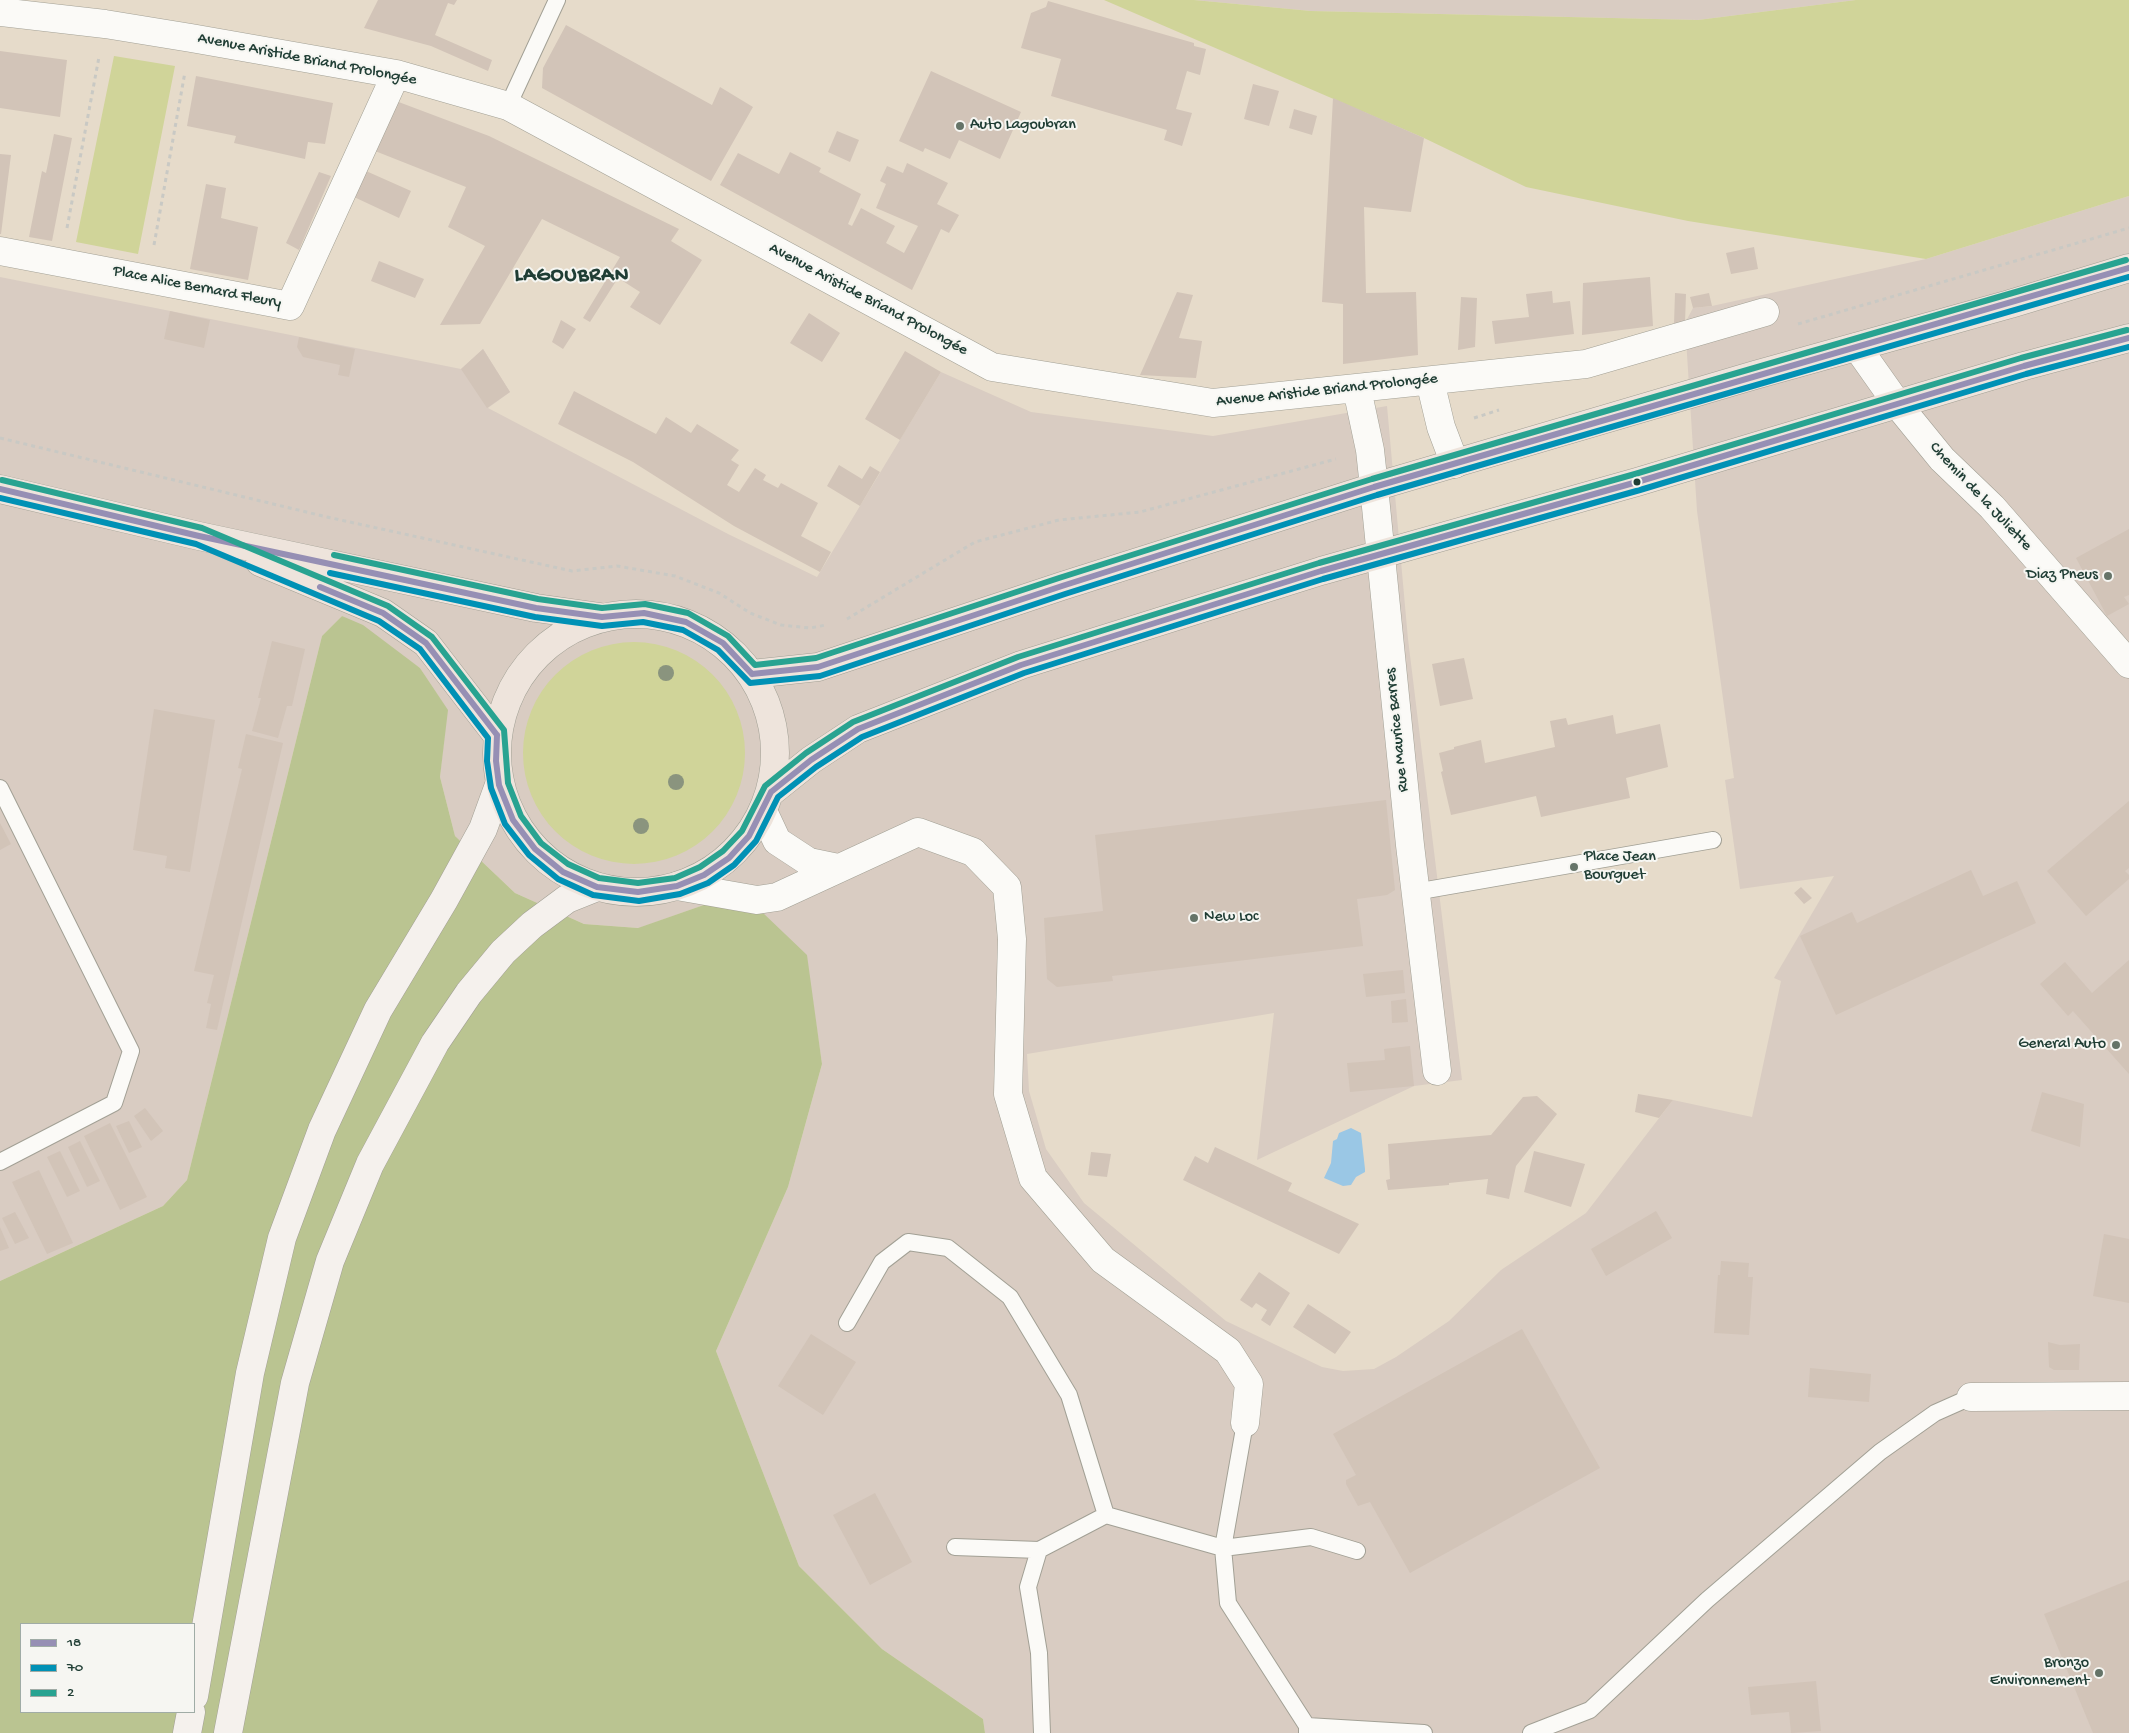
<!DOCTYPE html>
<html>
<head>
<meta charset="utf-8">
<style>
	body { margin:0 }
	#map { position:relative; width:2129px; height:1733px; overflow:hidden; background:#e6dbca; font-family:"Gochi Hand",sans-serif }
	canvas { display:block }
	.legend { position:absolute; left:20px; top:1623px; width:175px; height:90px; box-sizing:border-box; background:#f6f6f2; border:1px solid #a0aca6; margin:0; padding:6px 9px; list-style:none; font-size:15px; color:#1f3d34 }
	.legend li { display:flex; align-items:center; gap:10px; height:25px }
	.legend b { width:25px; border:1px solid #a0aca6 }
</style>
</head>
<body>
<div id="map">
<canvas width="2129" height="1733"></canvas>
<ul class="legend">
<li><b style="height:6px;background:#968fb4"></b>18</li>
<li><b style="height:6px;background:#0091b5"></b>70</li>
<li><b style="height:6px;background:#28a391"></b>2</li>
</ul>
</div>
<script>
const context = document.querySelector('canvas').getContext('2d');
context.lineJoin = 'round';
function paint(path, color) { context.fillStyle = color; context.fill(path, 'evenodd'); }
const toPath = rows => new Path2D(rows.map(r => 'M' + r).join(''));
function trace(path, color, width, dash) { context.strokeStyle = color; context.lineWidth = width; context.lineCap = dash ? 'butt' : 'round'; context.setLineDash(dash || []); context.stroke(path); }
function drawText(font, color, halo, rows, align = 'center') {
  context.font = font + ' "Gochi Hand",sans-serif'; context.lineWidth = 4; context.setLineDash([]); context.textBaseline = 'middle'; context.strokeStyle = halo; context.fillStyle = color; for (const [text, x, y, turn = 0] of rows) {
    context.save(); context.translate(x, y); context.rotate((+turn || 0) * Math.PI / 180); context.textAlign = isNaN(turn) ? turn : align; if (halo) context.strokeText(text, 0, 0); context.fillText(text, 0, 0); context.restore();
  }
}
paint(toPath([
	[1194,0,1856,0,1698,20,1311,11],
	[2129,196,2129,1733,985,1733,983,1719,882,1649,799,1566,716,1351,788,1187,822,1064,806,955,718,900,639,928,584,924,515,893,455,836,440,777,447,710,420,668,342,616,322,636,187,1180,163,1206,0,1281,0,277,461,369,483,349,510,392,488,408,728,534,817,577,941,372,1031,412,1213,436,1387,406,1408,639,1462,1080,1414,1086,1257,1160,1274,1013,1027,1054,1029,1091,1046,1149,1084,1203,1226,1321,1322,1367,1343,1371,1374,1369,1396,1357,1449,1321,1501,1270,1586,1213,1673,1100,1752,1117,1781,981,1774,978,1834,876,1740,889,1725,780,1734,778,1697,511,1685,323,1693,308,1712,306,1926,259]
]), '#d9ccc2');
paint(toPath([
	[1104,0,1194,0,1311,11,1698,20,1856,0,2129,0,2129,196,1926,259,1688,221,1526,187,1424,138],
	[114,56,175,66,138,254,76,242],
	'523 753a111 111 0 1 1 222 0a111 111 0 1 1-222 0Z'
]), '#d0d499');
paint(toPath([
	[342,616,363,625,420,668,448,710,440,777,455,836,515,893,584,924,638,928,718,900,762,912,807,955,822,1064,788,1187,716,1351,799,1566,882,1649,983,1719,985,1733,0,1733,0,1281,163,1206,187,1180,322,636],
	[21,1624,194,1624,194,1712,21,1712]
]), '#bac491');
paint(toPath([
	[1351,1128,1361,1133,1365,1169,1365,1172,1356,1177,1351,1185,1343,1186,1324,1178,1331,1163,1333,1141,1337,1139,1339,1133]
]), '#9ac7e5');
paint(toPath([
	[378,0,457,0,454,5,448,3,435,35,492,60,488,71,431,46,364,28],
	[1048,1,1194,43,1194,46,1206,49,1200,75,1187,71,1176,109,1192,113,1182,146,1164,140,1167,130,1051,96,1061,59,1021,48,1031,13,1046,7],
	[566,25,712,105,720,87,753,107,711,181,542,88,543,68],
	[0,51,67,60,60,117,0,108],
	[931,71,1021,112,1000,159,959,140,950,159,925,148,923,152,899,141],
	[196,76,333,103,325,144,308,142,305,159,234,143,236,136,187,126],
	[1253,84,1279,91,1269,126,1244,119],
	[1333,98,1424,138,1411,212,1364,207,1366,293,1416,292,1418,355,1343,364,1343,304,1322,302],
	[396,101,489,136,679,229,671,241,702,260,660,325,630,307,640,292,618,278,590,322,583,318,620,257,542,219,480,324,440,325,485,246,448,227,466,187,375,151],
	[1294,109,1317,116,1312,135,1289,128],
	[837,131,859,140,850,162,828,152],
	[54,134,72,138,52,241,29,237,42,171,46,173],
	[790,152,821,168,819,172,861,194,848,224,852,226,861,208,895,226,886,243,904,253,918,226,876,208,886,184,880,181,887,166,903,173,907,163,948,183,937,204,959,215,949,233,941,229,912,290,720,185,738,153,779,174],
	[0,154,11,155,1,234,0,234],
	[366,171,411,191,399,218,354,197],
	[319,172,331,176,299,250,286,243],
	[206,184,226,188,221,218,258,227,248,280,190,269],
	[1754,247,1758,269,1731,274,1726,253],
	[379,261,424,279,415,298,371,281],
	[1650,277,1653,326,1582,335,1583,283],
	[1552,291,1553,303,1570,301,1574,334,1495,344,1492,321,1529,317,1526,294],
	[1177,292,1193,295,1179,338,1202,341,1196,378,1140,375],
	[1675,293,1686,294,1685,323,1674,324],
	[1709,293,1712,306,1693,308,1690,297],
	[1461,297,1477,298,1475,347,1458,350],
	[170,311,210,320,204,348,164,339],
	[809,313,840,333,822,362,790,343],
	[561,320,576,329,563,349,552,342],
	[299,337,355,349,349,377,338,375,340,365,303,357,297,347],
	[483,349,510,392,487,408,461,369],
	[905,351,941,372,900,440,865,419],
	[574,391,656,434,666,417,691,433,697,424,739,450,731,460,739,465,727,485,739,492,755,468,766,475,763,480,778,488,781,483,818,503,801,536,831,552,820,572,734,526,633,462,558,424],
	[839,465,862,479,870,466,880,472,860,506,827,486],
	[2129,529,2129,595,2124,597,2129,604,2107,616,2076,558],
	[272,641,305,649,292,706,287,706,278,738,252,731,261,698,258,698],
	[1464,658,1473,699,1440,706,1432,664],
	[154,709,215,720,190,872,165,868,167,856,133,850],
	[1613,715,1616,734,1660,724,1668,767,1626,778,1630,798,1541,817,1536,796,1451,815,1441,772,1443,771,1439,753,1454,749,1454,747,1481,740,1485,763,1555,747,1550,721,1566,718,1568,725],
	[246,734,283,743,217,1030,206,1028,211,1004,207,1003,214,975,194,971,242,769,238,768],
	[1386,800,1395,890,1387,895,1357,899,1363,946,1112,976,1113,981,1057,987,1047,979,1044,918,1103,911,1095,835],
	[2129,801,2129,868,2125,871,2129,875,2129,879,2086,916,2047,871],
	[0,823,11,844,0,850],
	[1971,870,1983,896,2017,881,2036,923,1836,1015,1800,936,1852,912,1857,923],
	[1801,887,1812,898,1804,904,1794,893],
	[2129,960,2129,1074,2073,1011,2068,1016,2040,984,2065,962,2092,993],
	[1403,970,1405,993,1366,997,1363,974],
	[1406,999,1408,1022,1392,1023,1391,1001],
	[1410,1046,1414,1086,1350,1092,1347,1063,1385,1060,1384,1049],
	[2042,1092,2084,1104,2080,1147,2031,1131],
	[1638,1094,1673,1100,1659,1118,1635,1112],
	[1537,1096,1557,1114,1516,1166,1509,1199,1486,1194,1488,1179,1449,1183,1449,1185,1388,1190,1386,1180,1390,1179,1388,1144,1491,1135,1523,1097],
	[145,1108,163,1131,151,1141,134,1116],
	[129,1121,142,1147,129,1153,116,1126],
	[110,1123,147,1197,120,1210,84,1136],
	[80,1141,100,1181,87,1187,68,1147],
	[1215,1147,1292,1183,1288,1191,1359,1224,1339,1254,1183,1180,1195,1156,1208,1163],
	[60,1151,80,1191,67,1197,47,1157],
	[1534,1151,1585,1164,1571,1207,1524,1192],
	[1091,1152,1111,1154,1107,1177,1088,1175],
	[39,1170,73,1243,47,1254,12,1182],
	[1656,1211,1672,1238,1606,1276,1591,1249],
	[15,1212,29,1238,15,1244,2,1218],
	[0,1227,9,1248,0,1251],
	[2104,1234,2129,1239,2129,1303,2093,1296],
	[1721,1261,1749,1263,1748,1277,1753,1277,1749,1335,1714,1333,1718,1275,1720,1275],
	[1259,1272,1290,1293,1270,1326,1261,1320,1267,1310,1256,1303,1252,1308,1240,1300],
	[1308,1304,1351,1332,1335,1354,1293,1327],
	[1522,1329,1600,1468,1410,1573,1370,1502,1358,1506,1346,1484,1346,1480,1356,1475,1333,1434],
	[811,1334,856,1362,823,1415,778,1386],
	[2048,1342,2060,1345,2080,1344,2079,1370,2054,1370,2049,1367],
	[1810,1368,1871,1374,1869,1402,1808,1397],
	[875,1493,912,1562,870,1585,833,1515],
	[2129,1580,2129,1733,2093,1733,2044,1614],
	[1816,1681,1821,1731,1791,1733,1789,1712,1751,1715,1748,1687]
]), '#d2c4b8');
const service = toPath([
	[508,106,557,0],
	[0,788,131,1051,114,1103,0,1162],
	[1415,892,1713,840],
	[847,1323,882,1262,908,1242,948,1248,1010,1297,1069,1395,1106,1515,1223,1548,1311,1537,1357,1551],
	[1245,1423,1223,1548,1228,1603,1307,1726,1307,1733],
	[955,1547,1039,1550,1106,1515],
	[1039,1550,1028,1587,1039,1653,1042,1733],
	[1307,1726,1424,1733],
	[1531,1733,1590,1710,1707,1600,1880,1452,1935,1413,1971,1397]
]);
const minor = toPath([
	[0,12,105,24,191,38,396,74,508,106,992,367,1213,403,1586,364,1765,312],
	[0,251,290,306,396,74],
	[1857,347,1898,405,1942,459,1992,507,2129,664],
	[1430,381,1441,427,1455,464],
	[1357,389,1370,450,1374,487,1410,845,1437,1071],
	[763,811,777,841,809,862,838,868],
	[677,886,757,900,777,897,918,832,973,852,1007,887,1012,939,1008,1094,1033,1178,1103,1260,1228,1351,1249,1384,1245,1423],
	[1971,1397,2129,1396]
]);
const secondary = toPath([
	[194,1696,250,1373,282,1238,322,1130,378,1010,444,900,483,829,499,785],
	[187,1733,191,1712],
	[228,1733,295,1383,330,1261,370,1164,435,1043,469,993,503,952,532,925,567,899,597,887]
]);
const primary = toPath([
	[0,489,199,536,536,608,600,617],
	[260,562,383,613,426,643,497,735],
	'497 753a139 139 0 1 1 278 0a139 139 0 1 1-278 0Z',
	[752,674,818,667,1062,586,1374,487,1755,375,2010,304,2129,268],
	[771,792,811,760,858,729,1021,665,1321,571,1637,482,2024,366,2129,338]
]);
trace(service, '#a2a095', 18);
trace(minor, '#a2a095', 29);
trace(secondary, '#a2a095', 29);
trace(primary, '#a2a095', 29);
trace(toPath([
	[67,228,99,57],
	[154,245,185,72],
	[1798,324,2129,228],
	[1474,418,1499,410],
	[0,438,327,517,572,571,617,566,675,576,719,593,750,613,781,625,810,628,826,625],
	[847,619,975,542,1059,520,1140,512,1336,459]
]), '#c9c9c4', 3, [4, 4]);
trace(service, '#fbfaf7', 16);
trace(minor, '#fbfaf7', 28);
trace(secondary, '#f5f1ed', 28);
trace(primary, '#eee4dc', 28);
trace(toPath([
	[0,489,199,536,536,608,602,617,644,613,686,622,723,643,752,674],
	[320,587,383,613,426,643,497,735],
	[752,674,818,667,1062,586,1374,487,2129,268],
	[497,735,496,761,499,785,513,820,535,849,563,872,597,887,638,892,677,886,704,875,729,858,749,836,771,792],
	[771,792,811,760,858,729,1021,665,1321,571,1637,482,2024,366,2129,338]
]), '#968fb4', 6);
trace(toPath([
	[0,498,196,544,379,621,420,649,488,738,487,761,491,788,505,824,529,855,558,879,593,895,639,901,680,894,708,883,734,865,756,841,778,797,816,767,862,737,1024,673,1323,579,1640,490,2026,374,2129,347],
	[330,573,535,617,602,626,643,622,683,630,718,650,750,683,820,676,1065,594,1377,495,2129,277]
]), '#0091b5', 6);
trace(toPath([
	[2,480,202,528,388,606,432,637,504,730,508,783,521,816,541,843,568,864,599,878,638,883,675,878,700,867,723,851,742,831,765,786,806,753,853,722,1018,657,1319,563,1635,474,2021,358,2127,330],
	[334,555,538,599,602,608,645,604,688,613,728,636,755,665,816,658,1059,578,1372,479,2126,260]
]), '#28a391', 6);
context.fillStyle = '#8a947e';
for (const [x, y] of [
	[666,673],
	[676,782],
	[641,826]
]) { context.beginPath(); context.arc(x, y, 8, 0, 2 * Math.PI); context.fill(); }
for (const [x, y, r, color] of [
	[960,126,5,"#657468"],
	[1637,482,4.5,"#1f3d34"],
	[2108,576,5,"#657468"],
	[1574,867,5,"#657468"],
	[1194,918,5,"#657468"],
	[2116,1045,5,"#657468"],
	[2099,1673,5,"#657468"]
]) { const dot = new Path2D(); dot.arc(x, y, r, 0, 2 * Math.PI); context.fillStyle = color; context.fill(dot); trace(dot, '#f6f6f2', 2); }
drawText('16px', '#1f3d34', '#f6f6f2', [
	["Avenue Aristide Briand Prolongée",307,60,11],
	["Place Alice Bernard Fleury",197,288,11],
	["Avenue Aristide Briand Prolongée",868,300,28],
	["Avenue Aristide Briand Prolongée",1327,391,-6],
	["Chemin de la Juliette",1980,497,47],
	["Rue Maurice Barres",1398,730,-96]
]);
drawText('16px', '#1f3d34', '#f6f6f2', [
	["Auto Lagoubran",970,126],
	["Diaz Pneus",2098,576,"right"],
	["Place Jean",1584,858],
	["Bourguet",1584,876],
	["New Loc",1204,918],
	["General Auto",2106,1045,"right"],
	["Bronzo",2089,1664,"right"],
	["Environnement",2089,1682,"right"]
], 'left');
context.letterSpacing = '1px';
drawText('bold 21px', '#1f3d34', '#f6f6f2', [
	["LAGOUBRAN",572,277]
]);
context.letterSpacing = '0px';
</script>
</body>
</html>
